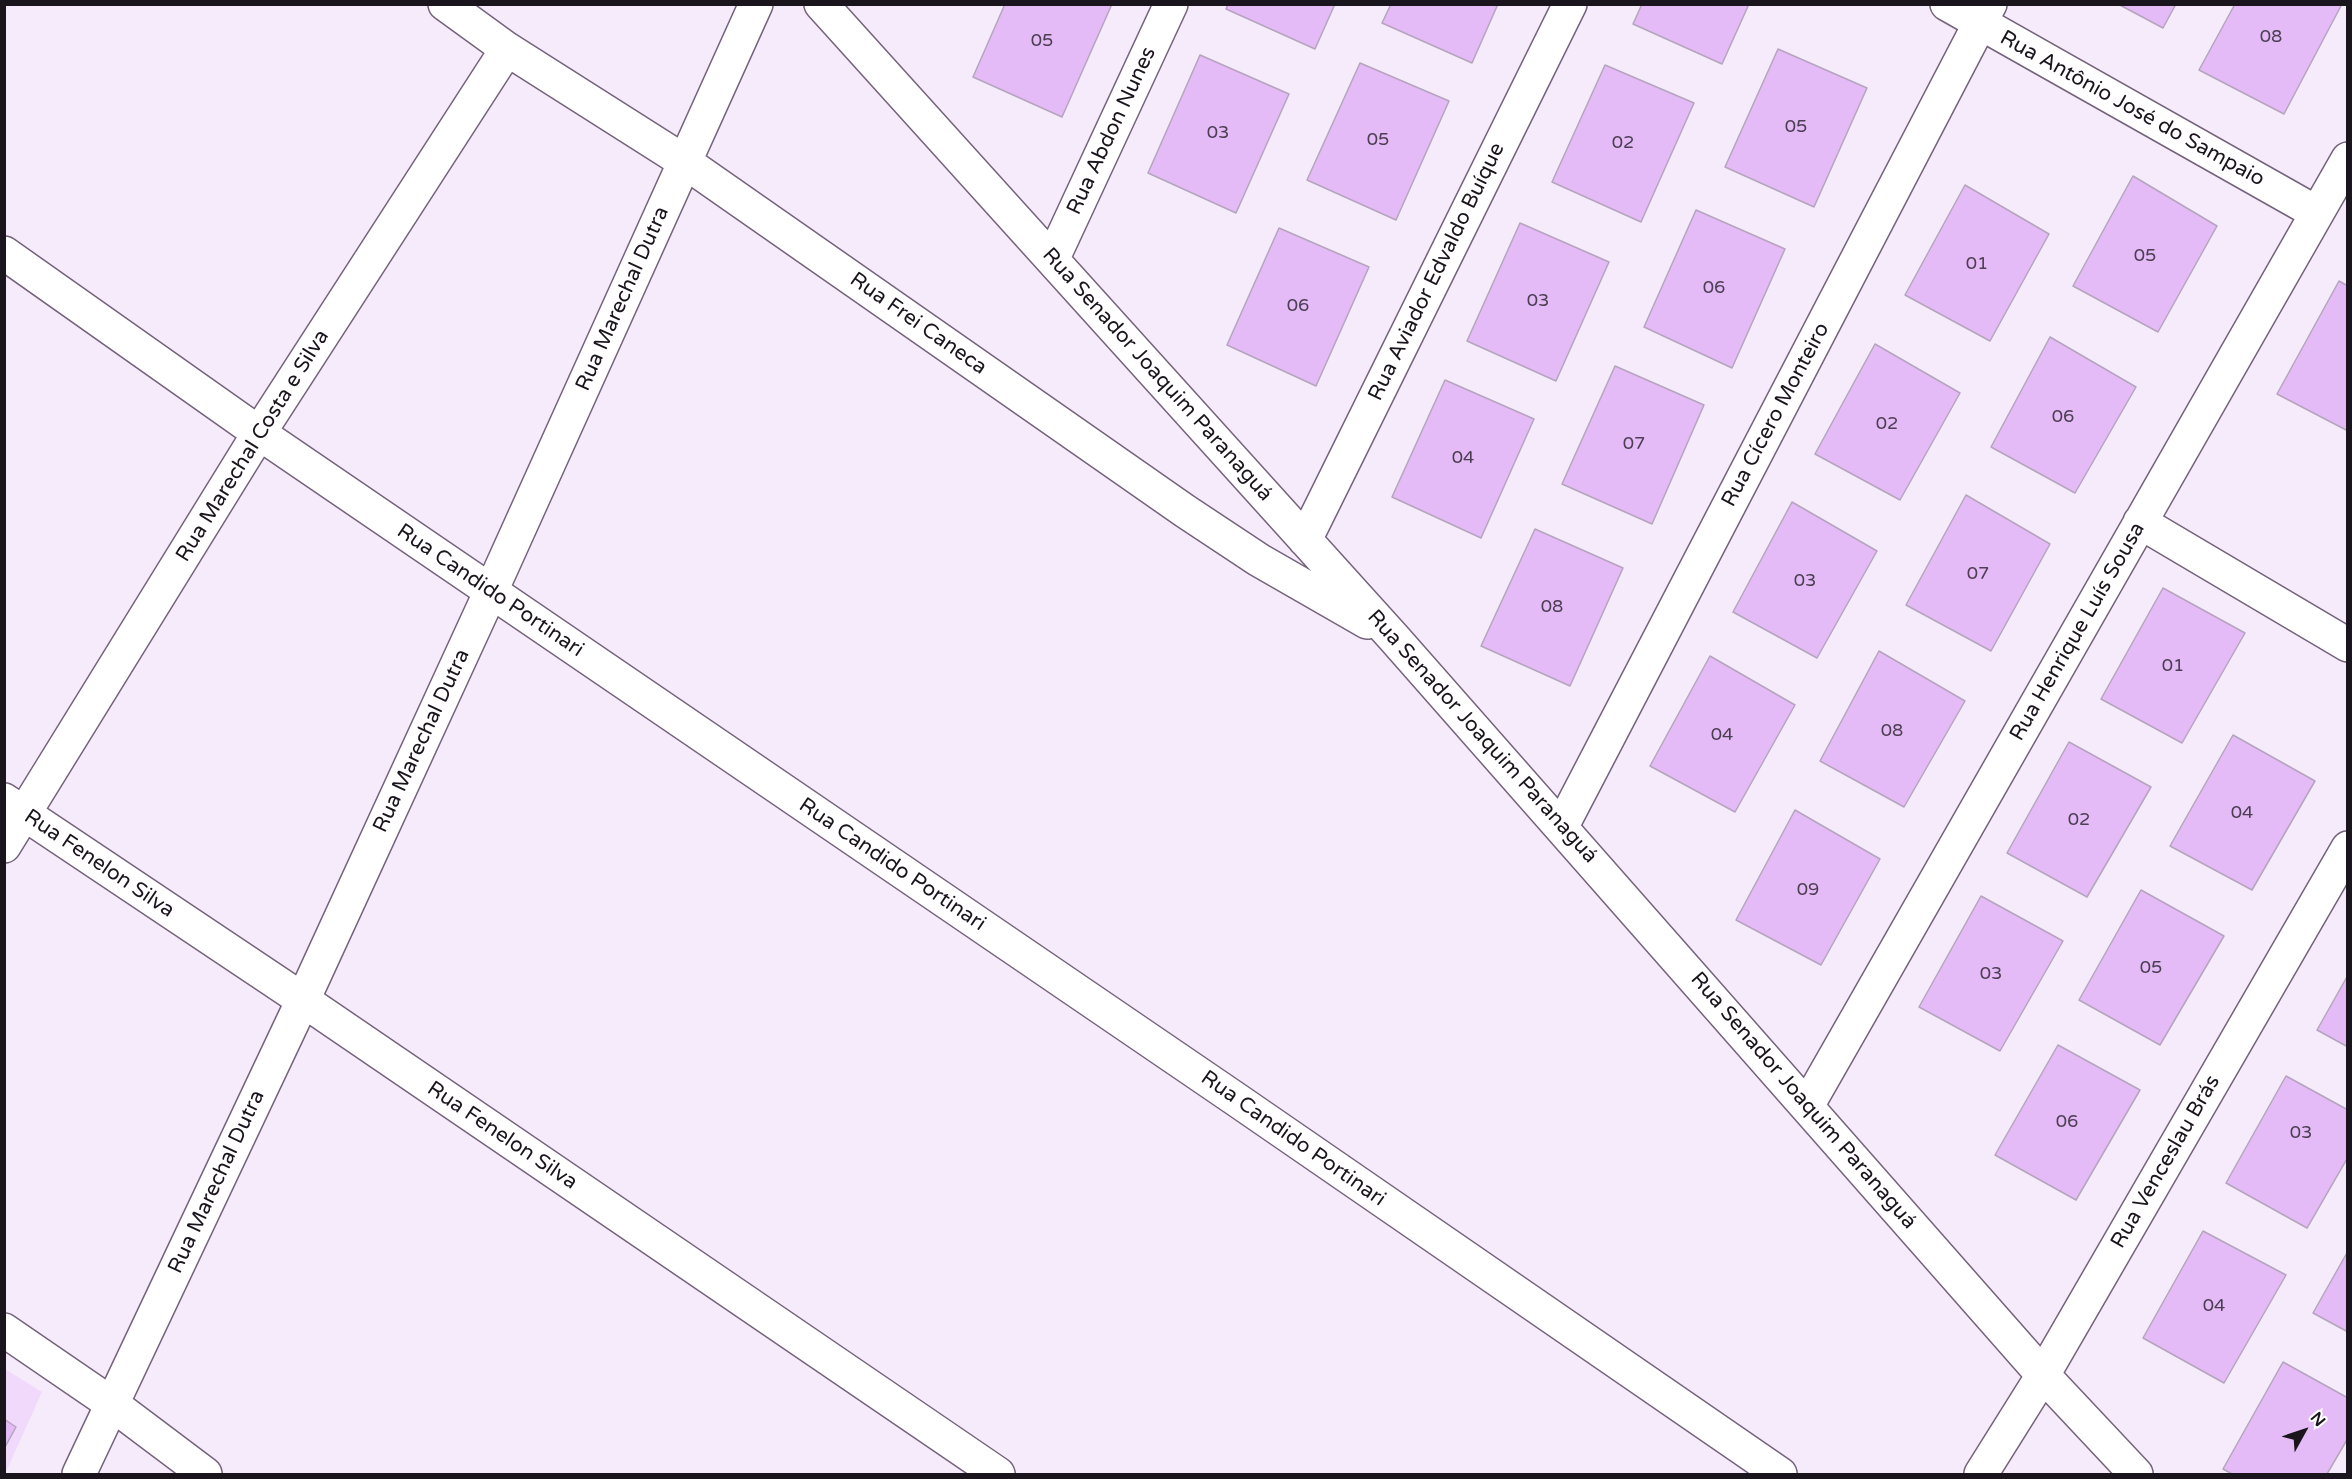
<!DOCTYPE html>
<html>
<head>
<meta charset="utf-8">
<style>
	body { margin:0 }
	#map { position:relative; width:2352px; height:1479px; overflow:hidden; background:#f6ebfb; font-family:"Varela Round",sans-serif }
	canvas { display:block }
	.frame { position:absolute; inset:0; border:6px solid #1a141d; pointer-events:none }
	.north { position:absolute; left:2274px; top:1401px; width:60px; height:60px; -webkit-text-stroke:4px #fff; paint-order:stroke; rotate:50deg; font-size:16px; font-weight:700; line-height:24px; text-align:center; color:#1a141d }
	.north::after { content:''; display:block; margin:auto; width:21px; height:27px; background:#1a141d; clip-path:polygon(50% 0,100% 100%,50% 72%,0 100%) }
</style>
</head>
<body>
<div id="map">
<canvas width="2352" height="1479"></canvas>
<div class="frame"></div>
<div class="north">N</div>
</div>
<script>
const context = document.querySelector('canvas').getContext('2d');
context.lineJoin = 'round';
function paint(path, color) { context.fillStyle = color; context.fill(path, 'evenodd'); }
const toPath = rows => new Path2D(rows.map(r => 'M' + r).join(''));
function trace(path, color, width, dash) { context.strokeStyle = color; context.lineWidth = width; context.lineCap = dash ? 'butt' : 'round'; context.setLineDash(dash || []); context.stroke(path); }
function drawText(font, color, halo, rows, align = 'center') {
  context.font = font + ' "Varela Round",sans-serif'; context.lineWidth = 4.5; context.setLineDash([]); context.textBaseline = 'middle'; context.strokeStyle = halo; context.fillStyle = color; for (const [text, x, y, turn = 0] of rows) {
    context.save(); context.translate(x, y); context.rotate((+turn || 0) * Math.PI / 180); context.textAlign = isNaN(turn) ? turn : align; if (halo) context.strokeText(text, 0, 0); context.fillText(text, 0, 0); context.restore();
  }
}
paint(toPath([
	[5,1369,42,1392,5,1474]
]), '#f0d9fb');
const building = toPath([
	[1005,4,1112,4,1062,117,973,77,1005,4],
	[1228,4,1335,4,1315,49,1226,9,1228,4],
	[1391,4,1498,4,1472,63,1382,23,1391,4],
	[1642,4,1749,4,1722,64,1633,24,1642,4],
	[2118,4,2176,4,2163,28,2118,4],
	[2235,4,2342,4,2284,114,2199,70,2235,4],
	[1778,49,1867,88,1814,207,1725,167,1778,49],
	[1200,55,1289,94,1236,213,1148,173,1200,55],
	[1360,63,1449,101,1396,220,1307,180,1360,63],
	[1605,65,1694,103,1641,222,1552,182,1605,65],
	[2133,176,2217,226,2158,332,2073,286,2133,176],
	[1965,185,2049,234,1990,341,1905,295,1965,185],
	[1696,210,1785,249,1732,368,1644,327,1696,210],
	[1520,223,1609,262,1556,381,1467,341,1520,223],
	[1279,228,1369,267,1316,386,1227,345,1279,228],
	[2339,281,2348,286,2348,431,2277,394,2339,281],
	[2050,337,2136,387,2075,493,1991,447,2050,337],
	[1875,344,1960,393,1900,500,1815,454,1875,344],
	[1615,366,1704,405,1652,524,1562,484,1615,366],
	[1445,380,1534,419,1481,538,1392,497,1445,380],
	[1966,495,2050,544,1991,651,1906,605,1966,495],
	[1792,502,1877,551,1817,658,1733,612,1792,502],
	[1535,529,1623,568,1570,686,1481,646,1535,529],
	[2163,588,2245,633,2182,743,2101,699,2163,588],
	[1879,651,1965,701,1904,807,1820,761,1879,651],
	[1710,656,1795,705,1735,812,1650,766,1710,656],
	[2233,735,2315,781,2252,890,2170,846,2233,735],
	[2069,742,2151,787,2087,897,2007,853,2069,742],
	[1795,810,1880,859,1821,965,1736,920,1795,810],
	[2141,890,2224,936,2160,1045,2079,1000,2141,890],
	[1981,896,2063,941,2000,1051,1919,1007,1981,896],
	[2348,975,2348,1047,2317,1030,2348,975],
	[2058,1045,2140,1090,2076,1200,1995,1155,2058,1045],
	[2286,1076,2348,1110,2348,1157,2307,1228,2226,1183,2286,1076],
	[2203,1231,2286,1275,2224,1383,2143,1338,2203,1231],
	[2348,1251,2348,1332,2313,1313,2348,1251],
	[2283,1362,2348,1398,2348,1438,2327,1474,2232,1474,2223,1469,2283,1362],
	[4,1419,16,1427,4,1449,4,1419]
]);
paint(building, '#e4bbf6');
trace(building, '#b5a4be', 1.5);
const minor = toPath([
	[445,4,507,49,685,162,1185,511,1259,560,1367,622],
	[821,4,1394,638,2043,1375,2136,1474],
	[1947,4,2317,213],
	[4,253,259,433,1237,1100,1780,1474],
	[1053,258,1171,4],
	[2140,522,2348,645],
	[1305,540,1570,4],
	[4,800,303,1000,998,1474],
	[1562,826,1990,4],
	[4,846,259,433,507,49],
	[1807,1106,2348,159],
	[4,1330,112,1404,205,1474],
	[79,1474,303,1000,491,591,756,4],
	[1981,1474,2043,1375,2348,848]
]);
trace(minor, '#74637b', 36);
trace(minor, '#fff', 33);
drawText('18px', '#4c3e53', null, [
	["08",2271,37],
	["05",1042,41],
	["05",1796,127],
	["03",1218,133],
	["05",1378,140],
	["02",1623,143],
	["05",2145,256],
	["01",1977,264],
	["06",1714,288],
	["03",1538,301],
	["06",1298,306],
	["06",2063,417],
	["02",1887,424],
	["07",1634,444],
	["04",1463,458],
	["07",1978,574],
	["03",1805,581],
	["08",1552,607],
	["01",2173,666],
	["08",1892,731],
	["04",1722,735],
	["04",2242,813],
	["02",2079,820],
	["09",1808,890],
	["05",2151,968],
	["03",1991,974],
	["06",2067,1122],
	["03",2301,1133],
	["04",2214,1306]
]);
drawText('21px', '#1a141d', '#fff', [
	["Rua Antônio José do Sampaio",2132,109,29],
	["Rua Abdon Nunes",1112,131,-65],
	["Rua Aviador Edvaldo Buíque",1437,272,-64],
	["Rua Marechal Dutra",623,299,-66],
	["Rua Frei Caneca",918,324,35],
	["Rua Senador Joaquim Paranaguá",1157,375,48],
	["Rua Cícero Monteiro",1776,415,-62],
	["Rua Marechal Costa e Silva",253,446,-58],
	["Rua Candido Portinari",490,591,34],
	["Rua Henrique Luís Sousa",2078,632,-60],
	["Rua Senador Joaquim Paranaguá",1482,737,48],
	["Rua Marechal Dutra",422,741,-65],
	["Rua Fenelon Silva",99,864,34],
	["Rua Candido Portinari",892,865,34],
	["Rua Senador Joaquim Paranaguá",1803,1101,49],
	["Rua Fenelon Silva",502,1136,34],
	["Rua Candido Portinari",1293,1139,35],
	["Rua Venceslau Brás",2166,1162,-60],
	["Rua Marechal Dutra",217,1182,-65]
]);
</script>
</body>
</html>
